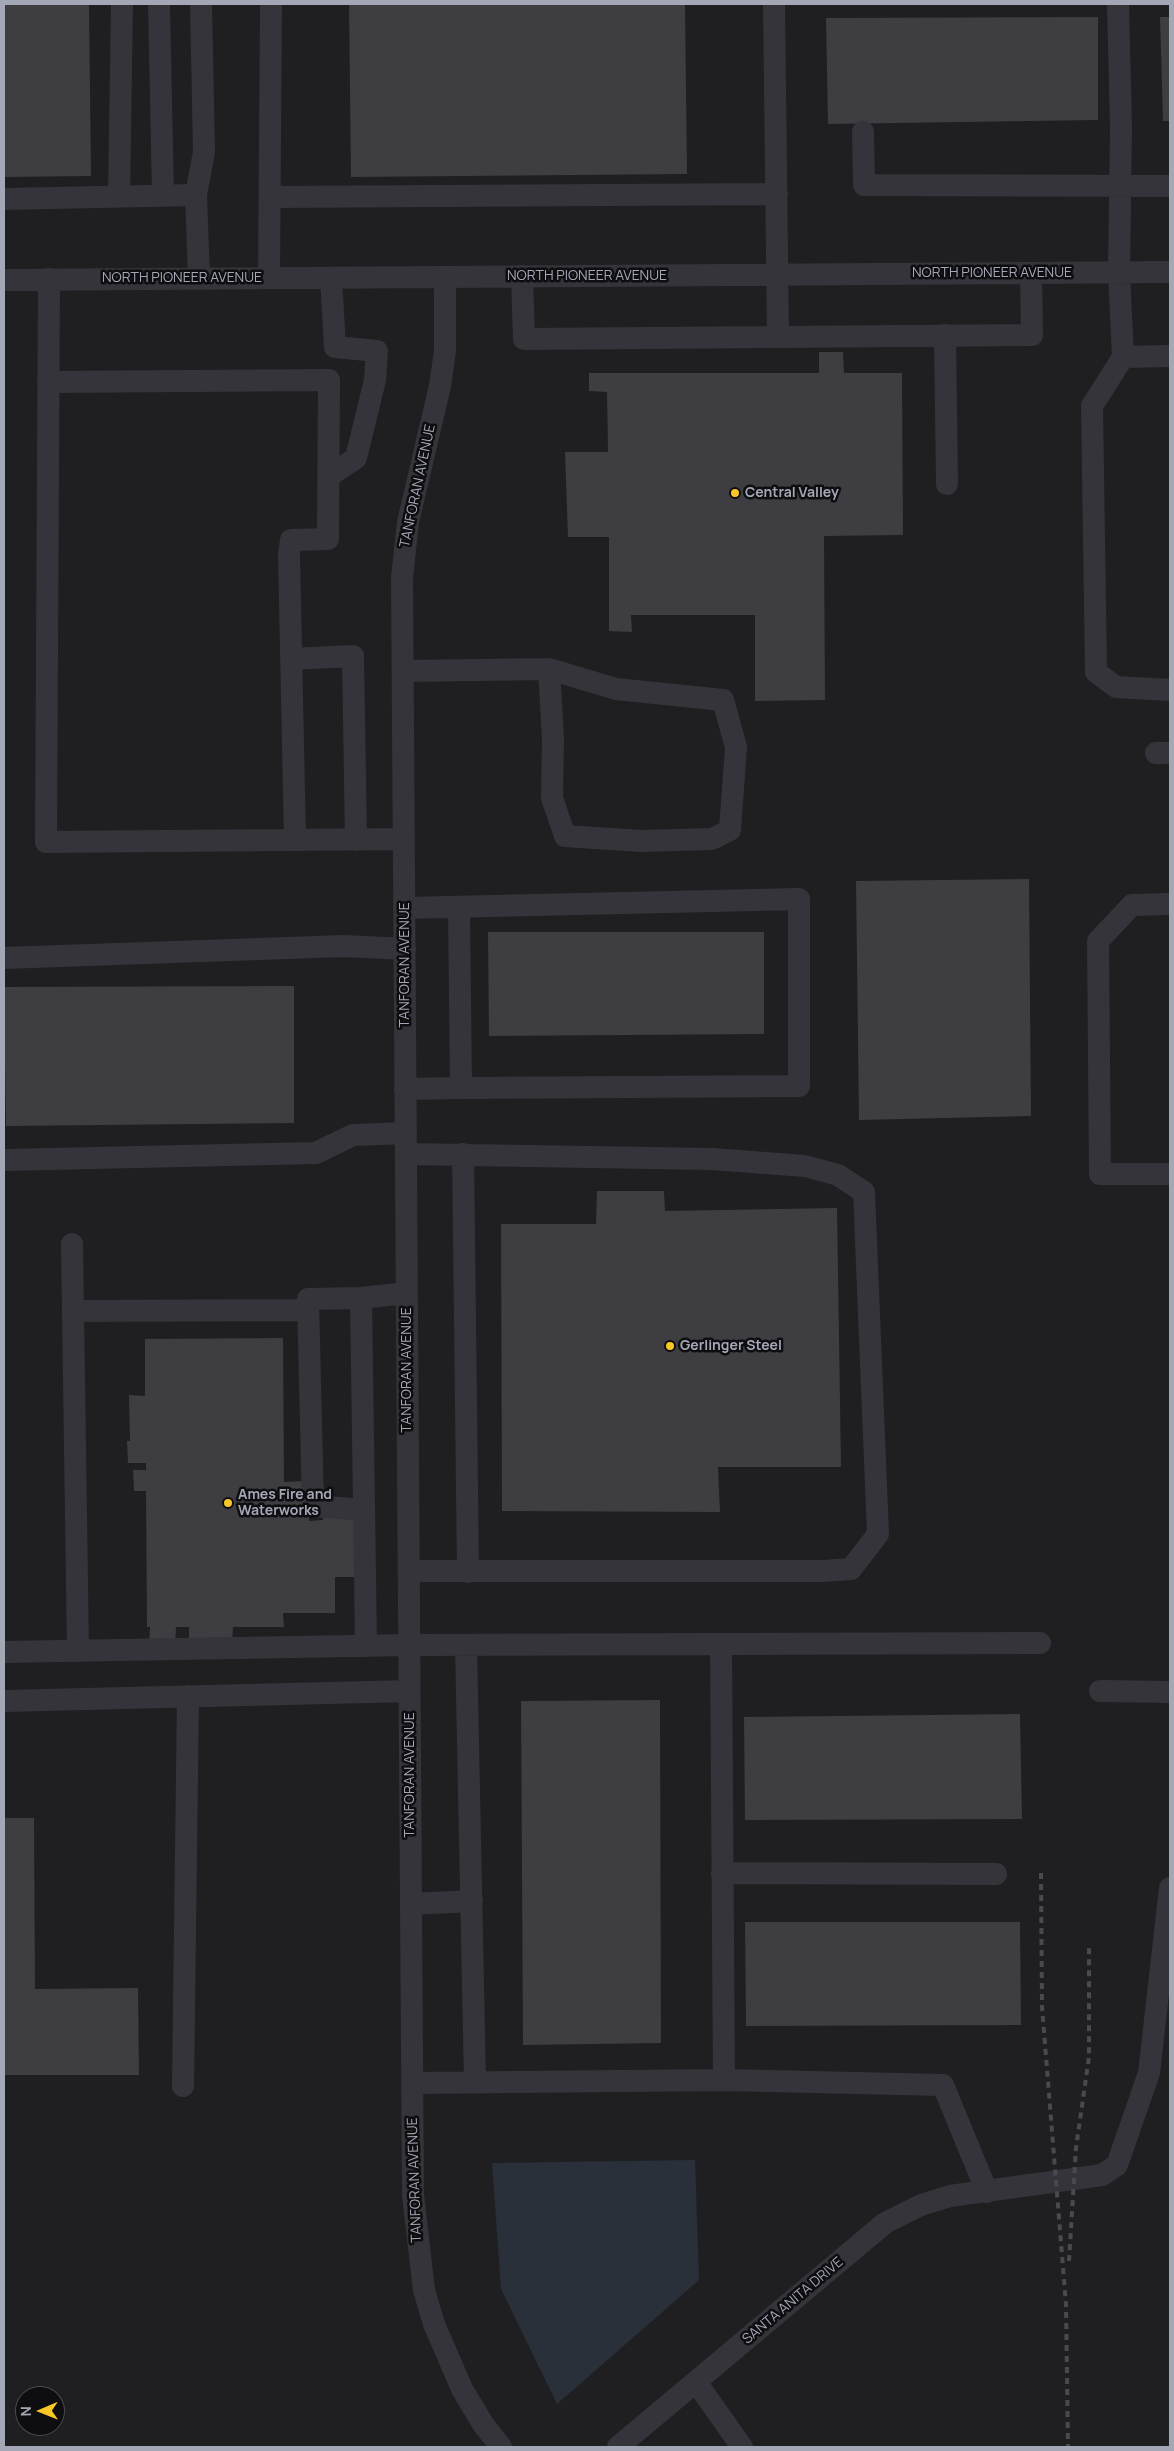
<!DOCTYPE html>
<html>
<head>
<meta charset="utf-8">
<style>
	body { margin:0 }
	#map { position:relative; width:1174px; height:2451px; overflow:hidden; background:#131315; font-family:Manrope,sans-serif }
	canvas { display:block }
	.frame { position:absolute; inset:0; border:5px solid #a4a7b6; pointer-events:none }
	.north { position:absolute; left:15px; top:2386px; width:50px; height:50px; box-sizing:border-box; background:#0e0e10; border:1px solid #4a4b52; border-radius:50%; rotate:269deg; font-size:14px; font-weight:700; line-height:20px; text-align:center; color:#a4a7b6 }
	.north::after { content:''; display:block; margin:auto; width:18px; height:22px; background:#f9c827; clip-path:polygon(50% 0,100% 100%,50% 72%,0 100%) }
</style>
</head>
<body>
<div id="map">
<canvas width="1174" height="2451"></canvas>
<div class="frame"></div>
<div class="north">N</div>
</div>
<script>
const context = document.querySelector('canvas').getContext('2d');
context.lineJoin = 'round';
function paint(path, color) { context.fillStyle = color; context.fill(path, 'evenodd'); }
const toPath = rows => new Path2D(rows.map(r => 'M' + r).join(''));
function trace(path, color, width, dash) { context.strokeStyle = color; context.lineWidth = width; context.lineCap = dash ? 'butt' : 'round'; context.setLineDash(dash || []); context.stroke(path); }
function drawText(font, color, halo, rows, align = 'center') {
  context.font = font + ' Manrope,sans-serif'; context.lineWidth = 5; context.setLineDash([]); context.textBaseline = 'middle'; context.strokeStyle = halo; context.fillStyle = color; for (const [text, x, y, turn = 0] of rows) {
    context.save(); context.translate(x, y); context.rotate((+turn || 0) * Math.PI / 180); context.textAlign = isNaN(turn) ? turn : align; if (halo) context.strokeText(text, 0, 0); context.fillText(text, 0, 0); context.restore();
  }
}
paint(toPath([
	[4,4,1170,4,1170,2447,4,2447],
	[25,2396,55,2396,55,2426,25,2426]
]), '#1f1f22');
paint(toPath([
	[695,2160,699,2280,557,2404,501,2289,492,2163]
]), '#293039');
paint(toPath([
	[4,4,89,4,91,176,4,177],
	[349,4,685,4,687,174,351,177],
	[1098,17,1098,120,828,124,826,18],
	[1160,17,1170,17,1170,121,1163,121],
	[819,352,843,352,844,373,902,373,903,535,824,536,825,700,755,701,755,615,631,615,632,632,609,631,609,537,568,537,565,452,608,452,607,392,589,391,589,373,819,373],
	[1029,879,1031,1116,859,1120,856,881],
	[488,932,764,932,764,1034,489,1036],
	[294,986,294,1123,6,1126,4,987],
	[597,1191,664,1191,665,1211,837,1208,841,1467,718,1467,720,1512,502,1511,501,1224,596,1224],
	[283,1338,284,1482,304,1481,309,1487,309,1521,323,1520,323,1515,360,1515,359,1577,335,1577,335,1613,283,1613,284,1627,233,1627,232,1646,189,1646,189,1627,176,1627,175,1647,149,1646,150,1627,147,1627,146,1491,134,1491,133,1470,146,1470,146,1463,128,1463,127,1441,130,1441,129,1395,145,1396,145,1339],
	[660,1700,661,2043,523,2045,521,1701],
	[1020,1714,1022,1819,745,1820,744,1717],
	[4,1818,34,1818,35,1989,138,1988,139,2075,4,2075],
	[745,1922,1020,1922,1021,2025,746,2026]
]), '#3d3d42');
trace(toPath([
	[159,4,163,196],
	[774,4,778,337],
	[1118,4,1121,128,1119,273,1123,357,1092,406,1096,672,1116,687,1170,690],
	[863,132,864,185,1170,186],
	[119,197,122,4],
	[270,197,777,194],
	[4,199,196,195],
	[522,276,524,339,1032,335,1031,273],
	[445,277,445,351,440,386,408,522,402,578,413,2195,424,2290,434,2324,462,2389,483,2424,501,2447],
	[199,278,196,195,204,152,201,4],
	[269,278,271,4],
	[49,279,46,842,404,839],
	[4,280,1170,272],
	[945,335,947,484],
	[1123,357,1170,356],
	[48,382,329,380,328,539,291,540,289,554,295,840],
	[329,476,356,458,375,380,377,351,335,347,331,278],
	[291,659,353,656,356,840],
	[403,671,549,669,616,689,723,700,736,747,730,830,712,839,641,841,565,836,552,798,553,738,549,669],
	[1156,753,1170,753],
	[1170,904,1132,905,1098,941,1100,1174,1170,1174],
	[404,908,799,899,799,1086,461,1088,459,907],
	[4,958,344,946,405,949],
	[405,1089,461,1088],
	[406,1154,712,1159,805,1166,838,1175,864,1192,878,1534,851,1569,823,1571,409,1571],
	[463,1154,468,1572],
	[4,1160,316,1153,353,1135,406,1133],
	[72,1244,78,1651],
	[361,1298,366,1646],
	[73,1311,308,1310],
	[364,1510,313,1506,308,1299,361,1298,407,1293],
	[721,1644,1040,1643],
	[466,1645,475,2082],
	[4,1652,409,1645,721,1644,724,2080,412,2083],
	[1100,1691,1170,1692],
	[4,1701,409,1691],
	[722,1873,996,1874],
	[411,1904,472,1901],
	[724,2080,943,2085,987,2192],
	[183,2086,188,1696],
	[696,2382,742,2447],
	[618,2447,885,2223,921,2205,950,2196,1102,2175,1117,2165,1149,2073,1170,1888]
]), '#34343a', 22);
trace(toPath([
	[1041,1873,1042,2007,1066,2305,1068,2447],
	[1069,2261,1076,2148,1089,2057,1089,1948]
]), '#494a51', 4, [6, 5]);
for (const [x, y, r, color] of [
	[735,493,5,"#f9c827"],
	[670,1346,5,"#f9c827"],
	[228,1503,5,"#f9c827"]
]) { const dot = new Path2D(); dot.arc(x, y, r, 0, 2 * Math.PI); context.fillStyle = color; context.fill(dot); trace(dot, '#0e0e10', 2); }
drawText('14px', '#a4a7b6', '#0e0e10', [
	["NORTH PIONEER AVENUE",992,273],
	["NORTH PIONEER AVENUE",587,276],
	["NORTH PIONEER AVENUE",182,278],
	["TANFORAN AVENUE",418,486,-78],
	["TANFORAN AVENUE",405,965,-90],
	["TANFORAN AVENUE",407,1370,-90],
	["TANFORAN AVENUE",410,1775,-90],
	["TANFORAN AVENUE",415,2180,-92],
	["SANTA ANITA DRIVE",793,2301,-40]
]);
drawText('bold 14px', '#a4a7b6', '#0e0e10', [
	["Central Valley",745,493],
	["Gerlinger Steel",680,1346],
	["Ames Fire and",238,1495],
	["Waterworks",238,1511]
], 'left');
</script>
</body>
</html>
